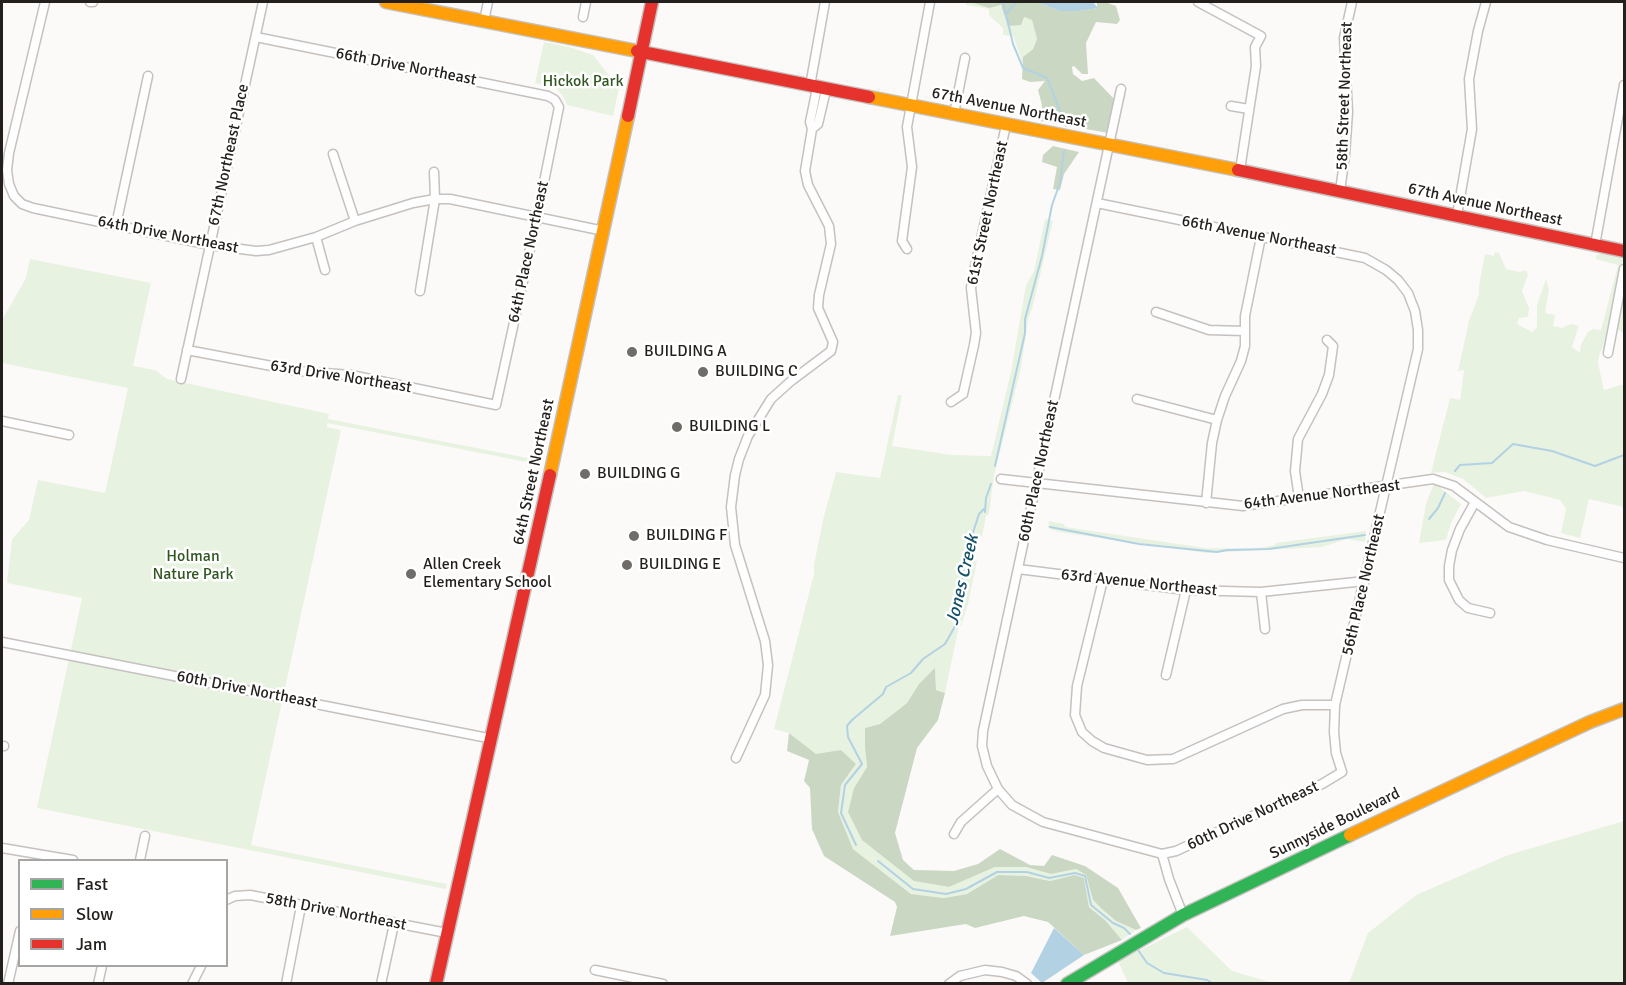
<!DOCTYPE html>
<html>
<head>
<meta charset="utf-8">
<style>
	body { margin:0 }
	#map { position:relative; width:1626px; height:985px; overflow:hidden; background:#fcfaf8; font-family:Signika,sans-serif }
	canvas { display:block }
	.frame { position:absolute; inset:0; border:3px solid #231f1c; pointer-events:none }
	.legend { position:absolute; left:18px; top:859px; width:210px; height:108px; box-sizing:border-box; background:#fff; border:2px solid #a7a5a4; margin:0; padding:8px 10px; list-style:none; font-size:18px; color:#231f1c }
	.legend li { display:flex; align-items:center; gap:12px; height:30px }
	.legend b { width:30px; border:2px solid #a7a5a4 }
</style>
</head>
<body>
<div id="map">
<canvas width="1626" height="985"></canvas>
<div class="frame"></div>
<ul class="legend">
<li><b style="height:8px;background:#30b455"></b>Fast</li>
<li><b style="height:8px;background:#ff9f0a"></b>Slow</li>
<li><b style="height:8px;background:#e5322d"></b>Jam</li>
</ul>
</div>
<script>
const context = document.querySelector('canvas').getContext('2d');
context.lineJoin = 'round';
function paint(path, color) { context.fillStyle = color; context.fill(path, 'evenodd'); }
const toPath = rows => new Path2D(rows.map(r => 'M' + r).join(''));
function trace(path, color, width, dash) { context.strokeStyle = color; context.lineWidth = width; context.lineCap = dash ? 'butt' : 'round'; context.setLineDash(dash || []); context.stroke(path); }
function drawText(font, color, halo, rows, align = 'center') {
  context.font = font + ' Signika,sans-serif'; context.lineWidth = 5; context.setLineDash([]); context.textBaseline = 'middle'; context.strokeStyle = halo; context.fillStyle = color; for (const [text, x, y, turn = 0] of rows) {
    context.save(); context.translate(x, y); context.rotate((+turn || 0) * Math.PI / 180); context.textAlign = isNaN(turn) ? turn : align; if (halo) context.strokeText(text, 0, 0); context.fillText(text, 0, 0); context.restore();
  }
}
paint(toPath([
	[967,2,994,2,1004,9,1032,20,1037,39,1033,49,1023,57,1023,64,1013,36,1003,35,1003,28,989,15,989,9,966,5],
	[544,42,569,47,593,55,619,88,613,116,567,105,563,96,557,89,535,83],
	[1045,219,1053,221,1032,309,1028,319,1021,368,994,475,989,514,986,516,982,536,975,535,969,559,977,561,968,604,961,626,959,626,945,693,936,690,935,669,919,684,907,703,880,724,865,728,865,748,867,767,854,788,914,881,949,887,995,867,1026,867,1051,874,1076,869,1086,875,1093,900,1116,921,1136,930,1122,940,1105,920,1089,906,1084,879,1074,875,1050,881,1026,876,998,875,967,894,944,898,911,894,853,849,838,813,841,785,856,764,841,750,816,755,789,733,774,729,814,574,814,565,823,520,836,472,880,478,898,395,902,395,892,446,952,455,991,456,1011,372,1026,285,1034,271],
	[1495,252,1499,253,1506,269,1520,272,1526,270,1528,275,1522,291,1529,308,1528,317,1519,318,1517,324,1532,332,1537,327,1537,305,1546,279,1549,289,1545,313,1555,315,1553,326,1562,328,1571,324,1579,326,1572,347,1580,353,1581,344,1588,332,1593,329,1601,330,1618,265,1596,259,1596,255,1602,254,1623,259,1603,348,1599,355,1598,363,1604,390,1624,384,1624,507,1589,499,1580,538,1561,533,1566,509,1560,500,1524,491,1486,498,1463,479,1445,472,1431,473,1450,398,1460,400,1464,370,1458,371,1469,321,1479,294,1479,285,1485,254,1494,256],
	[30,259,151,283,133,366,155,370,167,379,329,414,328,419,538,460,537,464,327,423,327,427,341,430,251,845,447,884,446,889,37,808,82,598,7,583,12,539,29,520,38,480,105,493,128,388,2,363,2,320,26,278],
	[1624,293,1624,334,1617,329],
	[1434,483,1461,504,1451,523,1446,540,1419,543,1426,504],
	[1049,521,1064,524,1065,527,1205,548,1255,549,1275,545,1276,543,1366,531,1365,542,1347,539,1322,547,1207,553,1059,532,1048,528],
	[1624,821,1624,983,1349,983,1368,933,1416,895,1508,855],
	[1187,927,1232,971,1273,983,1128,983,1118,961]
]), '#e8f2e1');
paint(toPath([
	[971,2,1036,2,1061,11,1079,11,1097,8,1097,2,1105,2,1116,6,1120,20,1117,24,1096,22,1086,43,1088,74,1082,74,1074,66,1072,67,1073,74,1082,81,1094,78,1116,101,1114,134,1041,121,1042,105,1038,90,1045,81,1030,82,1022,79,1023,57,1033,49,1037,39,1032,20,1024,17,1021,25,1008,26,1001,5,989,8],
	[1053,146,1079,152,1064,174,1060,190,1053,189,1057,167,1042,162,1043,155],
	[935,668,936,690,945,693,938,720,917,748,895,833,903,860,914,870,954,871,978,864,1000,849,1030,865,1044,866,1052,855,1085,866,1118,888,1141,928,1136,930,1116,921,1102,909,1093,900,1086,875,1076,869,1051,874,1026,867,995,867,949,887,914,881,862,840,848,812,854,788,867,767,865,748,865,728,880,724,907,703,919,684],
	[789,733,816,754,841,750,856,764,841,785,838,812,853,849,911,894,944,898,967,894,998,875,1026,876,1050,881,1074,875,1084,878,1089,907,1105,920,1122,940,1084,955,1048,922,1024,916,975,928,966,924,890,936,897,907,895,902,824,856,812,829,810,788,804,781,809,760,787,751]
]), '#cad8c3');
paint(toPath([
	[1036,2,1093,2,1098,8,1079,11,1060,11],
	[1054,928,1084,955,1042,983,1031,973]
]), '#b2d2e4');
trace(toPath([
	[1003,2,1013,44,1023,68,1047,78,1066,126],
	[1007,13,1016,2],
	[995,466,1025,333,1025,319,1042,256,1052,205,1060,183,1064,151],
	[1455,471,1460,465,1492,463,1513,444,1552,451,1595,466,1624,455],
	[985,512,986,498,991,484],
	[1429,519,1438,508,1445,493],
	[1050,527,1139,544,1217,552,1227,550,1269,549,1365,535],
	[856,845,841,813,845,785,862,764,848,737,847,726,852,720,883,694,886,687,911,673,923,659,945,644,954,628,966,554,979,514,984,509],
	[878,861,913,889,946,894,966,889,997,872,1027,872,1049,878,1075,873,1085,876,1091,905,1113,923,1124,928,1130,934],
	[1138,950,1147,963,1164,973,1207,980,1214,984]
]), '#b2d2e4', 2);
const street = toPath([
	[45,2,9,153,7,170,9,184,14,196,22,204,33,208,210,245,256,251,269,250,316,237,355,221,413,203,435,199,450,199,604,231],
	[90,2,93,2],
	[1198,2,1261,36,1255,47,1256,66,1240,170],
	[583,17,586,2],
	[484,21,488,2],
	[810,86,825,2],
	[817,88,810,122,812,129,818,124,826,90],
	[1231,106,1249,109],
	[954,114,965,58],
	[333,154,355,221],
	[1340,191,1345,155,1348,112,1344,38,1352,2],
	[1457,215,1472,129,1469,79,1478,31,1486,2],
	[116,225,148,76],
	[316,237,325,270],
	[1595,245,1624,85],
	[907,249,902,241,912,167,907,127,930,2],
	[420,291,435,199,434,172],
	[1156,312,1209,330,1245,331],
	[187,350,298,371,351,375,496,405,537,217,559,107,555,100,548,96,256,37],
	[1608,353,1624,269],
	[181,379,263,2],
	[1137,399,1217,420],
	[951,402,963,394,974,345,976,333,971,288,973,276,1006,125],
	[2,421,69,435],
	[1001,479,1243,506,1433,479,1454,486,1509,527,1547,540,1624,558],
	[1299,498,1295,471,1298,439,1322,394,1329,375,1333,346,1327,340],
	[1475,502,1460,529,1452,550,1449,566,1449,580,1459,600,1468,608,1490,613],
	[1206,503,1212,443,1217,420,1225,396,1241,361,1245,346,1245,316,1261,237],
	[1018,569,1186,590,1261,592,1365,581],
	[1103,580,1077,686,1075,715,1082,732,1092,741,1104,748,1147,760,1173,759,1283,709,1302,705,1335,705],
	[1261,592,1265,629],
	[2,642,493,739],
	[1166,675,1186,590],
	[2,746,4,746],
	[736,758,765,695,768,665,765,641,735,545,731,507,735,475,739,459,748,436,771,399,791,381,831,351,833,342,818,308,819,295,831,244,829,226,808,185,805,171,812,129],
	[998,789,1012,805,1043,822,1162,854,1176,851,1322,784,1342,772,1336,753,1334,732,1335,705,1418,349,1418,330,1415,311,1408,293,1398,280,1386,270,1365,258,1097,203],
	[954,834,961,822,998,789,987,766,982,746,983,731,1121,89],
	[2,848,73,860],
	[1162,854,1169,879,1183,915],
	[140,860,145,836],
	[226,900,235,896,250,895,447,933],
	[595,970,663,984],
	[8,984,20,931],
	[98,984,102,966],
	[192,984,201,966],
	[286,984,301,906],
	[381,984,394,924],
	[949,984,960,976,985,970,1002,972,1016,976,1027,984]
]);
const fast = toPath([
	[1067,984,1183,915,1350,835]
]);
const slow = toPath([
	[386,2,637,51],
	[869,97,1238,170],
	[550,475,628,116],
	[1350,835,1590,722,1624,709]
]);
const jam = toPath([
	[637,51,869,97],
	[628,116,652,2],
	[1238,170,1624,251],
	[436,984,550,475]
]);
trace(street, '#c4c1bf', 11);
trace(fast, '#c4c1bf', 15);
trace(slow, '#c4c1bf', 15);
trace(jam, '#c4c1bf', 15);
trace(street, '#fffefe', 8);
trace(fast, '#30b455', 12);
trace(slow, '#ff9f0a', 12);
trace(jam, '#e5322d', 12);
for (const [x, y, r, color] of [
	[632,352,6,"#6f6c69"],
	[703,372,6,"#6f6c69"],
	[677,427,6,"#6f6c69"],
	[585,474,6,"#6f6c69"],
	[634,536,6,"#6f6c69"],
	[627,565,6,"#6f6c69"],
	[411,574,6,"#6f6c69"]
]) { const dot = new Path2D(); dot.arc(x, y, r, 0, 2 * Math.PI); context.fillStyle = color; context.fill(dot); trace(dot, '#fff', 2); }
drawText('16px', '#231f1c', '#fff', [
	["66th Drive Northeast",406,67,11],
	["58th Street Northeast",1345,96,-88],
	["67th Avenue Northeast",1009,108,11],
	["67th Northeast Place",229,155,-78],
	["67th Avenue Northeast",1485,205,12],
	["61st Street Northeast",988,213,-78],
	["64th Drive Northeast",168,235,11],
	["66th Avenue Northeast",1259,236,11],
	["64th Place Northeast",529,252,-78],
	["63rd Drive Northeast",341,377,9],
	["60th Place Northeast",1039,471,-78],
	["64th Street Northeast",534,472,-78],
	["64th Avenue Northeast",1322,495,-7],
	["63rd Avenue Northeast",1139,583,6],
	["56th Place Northeast",1364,585,-77],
	["60th Drive Northeast",247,690,11],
	["60th Drive Northeast",1253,816,-25],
	["Sunnyside Boulevard",1335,824,-26],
	["58th Drive Northeast",336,912,11]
]);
drawText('16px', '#315621', '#fff', [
	["Hickok Park",583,82],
	["Holman",193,557],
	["Nature Park",193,575]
]);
drawText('16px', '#231f1c', '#fff', [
	["BUILDING A",644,352],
	["BUILDING C",715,372],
	["BUILDING L",689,427],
	["BUILDING G",597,474],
	["BUILDING F",646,536],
	["Allen Creek",423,565],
	["Elementary School",423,583],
	["BUILDING E",639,565]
], 'left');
drawText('italic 18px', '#16516b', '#fff', [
	["Jones Creek",963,580,-77]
]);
</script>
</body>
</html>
